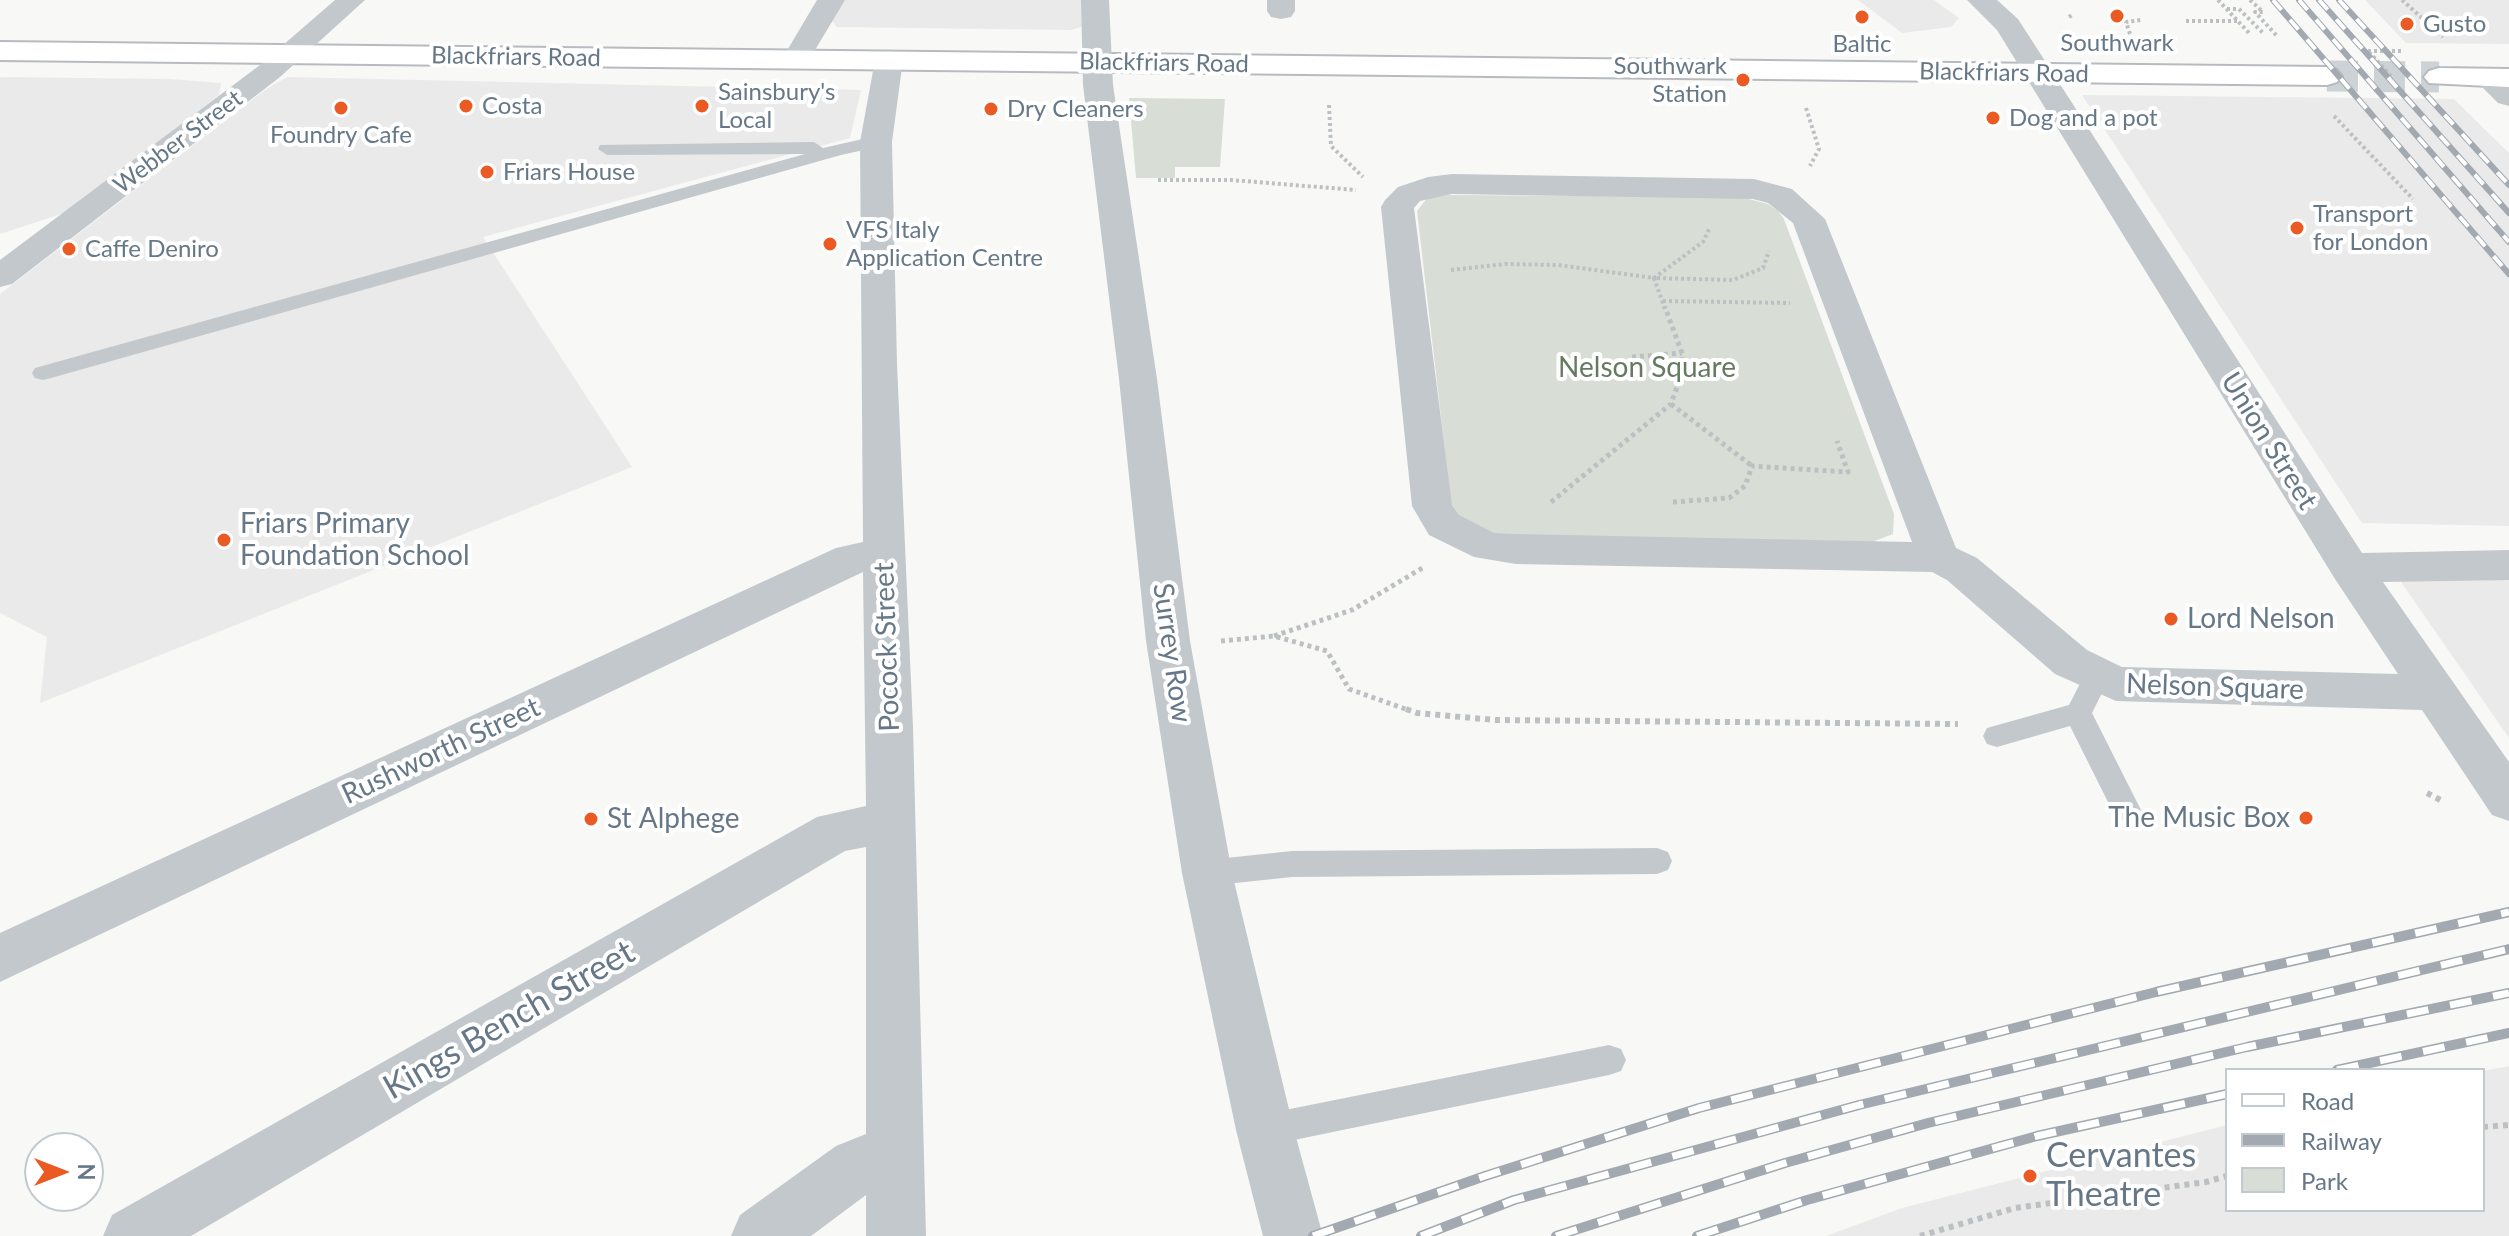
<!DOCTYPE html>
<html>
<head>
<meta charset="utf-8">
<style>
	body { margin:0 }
	#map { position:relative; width:2509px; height:1236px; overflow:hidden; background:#f8f9f6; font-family:Lato,sans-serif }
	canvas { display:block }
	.legend { position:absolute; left:2225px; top:1068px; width:260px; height:144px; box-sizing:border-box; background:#fff; border:2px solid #c2c9cf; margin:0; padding:10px 14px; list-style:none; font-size:24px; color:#667888 }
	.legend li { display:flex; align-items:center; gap:16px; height:40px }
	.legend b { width:40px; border:2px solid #c2c9cf }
	.north { position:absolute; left:24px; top:1132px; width:80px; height:80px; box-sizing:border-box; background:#fff; border:2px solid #c2c9cf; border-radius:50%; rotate:90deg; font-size:22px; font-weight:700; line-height:32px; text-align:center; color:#667888 }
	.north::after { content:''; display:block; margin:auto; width:28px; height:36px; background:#eb5a23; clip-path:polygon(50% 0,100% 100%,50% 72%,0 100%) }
</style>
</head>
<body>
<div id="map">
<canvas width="2509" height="1236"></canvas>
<ul class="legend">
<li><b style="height:10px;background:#fff"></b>Road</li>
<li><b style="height:10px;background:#a2a9b0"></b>Railway</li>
<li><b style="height:22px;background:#d8ded5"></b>Park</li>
</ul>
<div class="north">N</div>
</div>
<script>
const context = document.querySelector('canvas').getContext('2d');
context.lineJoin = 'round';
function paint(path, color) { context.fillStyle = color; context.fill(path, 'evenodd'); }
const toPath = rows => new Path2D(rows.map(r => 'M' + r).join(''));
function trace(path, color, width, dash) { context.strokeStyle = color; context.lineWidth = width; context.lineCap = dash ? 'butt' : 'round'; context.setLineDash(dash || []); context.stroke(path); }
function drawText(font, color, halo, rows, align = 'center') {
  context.font = font + ' Lato,sans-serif'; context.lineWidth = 8; context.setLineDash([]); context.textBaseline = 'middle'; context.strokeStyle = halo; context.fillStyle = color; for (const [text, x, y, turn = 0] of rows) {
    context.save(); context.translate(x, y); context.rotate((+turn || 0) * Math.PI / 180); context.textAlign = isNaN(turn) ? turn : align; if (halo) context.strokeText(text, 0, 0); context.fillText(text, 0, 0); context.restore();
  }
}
paint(toPath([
	[840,0,1081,0,1084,26,1071,30,837,27,831,20],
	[1858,0,1934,0,1959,18,1951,27,1902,33],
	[2365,0,2509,0,2509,44,2406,43],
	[0,77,170,79,221,83,219,95,70,211,0,234],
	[287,77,861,90,850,138,483,237,632,467,40,703,47,637,0,613,0,294,265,90],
	[2082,95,2454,99,2509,153,2509,526,2362,523],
	[2509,561,2509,738,2390,566],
	[2509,1066,2509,1236,1826,1236,1902,1208,2227,1125,2227,1210,2483,1210,2483,1071]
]), '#e9eae9');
paint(toPath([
	[1129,98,1225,99,1220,167,1175,167,1175,178,1136,178],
	[1447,195,1741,197,1768,204,1778,211,1784,219,1894,514,1893,534,1867,544,1501,537,1461,519,1451,503,1417,211,1427,198]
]), '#d8ded5');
trace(toPath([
	[2327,76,2439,77]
]), '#ccd2d5', 31, [31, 16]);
const primary = toPath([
	[0,42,2327,67,2337,70,2342,76,2337,82,2327,85,0,60,0,42],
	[2439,68,2509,69,2509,87,2429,83,2424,77,2429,71,2439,68]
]);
trace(primary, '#b7bbc0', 4);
trace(toPath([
	[2218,0,2250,34],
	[2250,0,2263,12,2255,12,2277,36],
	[2402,0,2443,37],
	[2227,9,2239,9,2263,33],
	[2069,17,2072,15],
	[2186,21,2238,21],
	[2130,34,2126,22,2141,20],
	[2362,51,2404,51],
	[2369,52,2391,76],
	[1329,105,1331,146,1363,177],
	[1806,108,1819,149,1810,166],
	[2334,116,2413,199],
	[1158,180,1231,180,1356,190],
	[1451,270,1505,264,1558,265,1654,278,1703,242,1710,227],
	[1663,301,1790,303],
	[1665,309,1654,278,1733,280,1763,268,1769,251]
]), '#bdc0c3', 4, [3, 3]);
trace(toPath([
	[1632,357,1682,353],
	[1671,404,1752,466],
	[1551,502,1671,404,1683,371,1682,353,1665,307],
	[1673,502,1729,498,1745,486,1752,466,1848,472,1837,441],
	[1274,636,1352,610,1424,567],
	[1221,641,1274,636,1327,651,1349,689,1411,711]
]), '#bdc0c3', 5, [4, 4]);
trace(toPath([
	[1406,709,1417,713,1495,720,1958,724],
	[2427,793,2444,802],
	[2483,1127,2509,1125],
	[1920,1236,2015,1208,2206,1182,2227,1176]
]), '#bdc0c3', 6, [5, 5]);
paint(toPath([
	[876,136,885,142,882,146,841,155,51,378,43,380,35,378,32,373,35,368,805,154,607,155,598,149,600,145,814,142,823,148,876,136],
	[2097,667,2107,670,2110,677,2092,713,2141,810,2136,818,2126,822,2116,818,2070,726,1997,747,1987,744,1983,736,1987,728,2069,705,2087,670,2097,667],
	[1657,848,1668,852,1672,861,1668,870,1657,874,1292,877,1207,886,1196,882,1192,873,1196,864,1207,860,1292,851,1657,848],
	[1609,1045,1621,1049,1626,1060,1621,1071,1609,1075,1265,1146,1253,1142,1248,1130,1253,1118,1265,1114,1609,1045]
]), '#c3c8cc');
paint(toPath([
	[335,0,365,0,280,77,12,284,0,287,0,260,260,65,335,0],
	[817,0,845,0,806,65,796,68,786,65,782,59,817,0],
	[1081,0,1109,0,1113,85,1157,379,1190,641,1232,873,1294,1130,1323,1236,1263,1236,1236,1130,1182,873,1146,641,1119,379,1083,85,1081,0],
	[1267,0,1295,0,1295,11,1291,17,1281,19,1271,17,1267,11,1267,0],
	[1967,0,1997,0,2018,19,2362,553,2509,550,2509,580,2383,582,2509,762,2509,821,2492,815,2422,710,2116,701,2055,674,1947,580,1932,572,1516,564,1474,557,1429,535,1412,506,1381,207,1385,200,1398,187,1428,177,1452,174,1754,179,1792,189,1825,219,1956,548,1977,558,2087,650,2122,667,2398,674,2335,579,1997,30,1967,0],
	[1452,194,1753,199,1768,203,1793,223,1912,542,1516,534,1494,533,1459,515,1452,505,1414,208,1420,201,1452,194],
	[889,51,899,54,903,60,892,142,897,364,913,727,926,1236,866,1236,866,1195,811,1236,731,1236,740,1215,836,1146,866,1134,866,847,845,851,191,1236,103,1236,112,1215,817,817,866,806,863,572,0,982,0,933,836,548,863,542,860,142,875,60,879,54,889,51],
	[2488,69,2498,72,2509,81,2509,106,2498,103,2473,78,2478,72,2488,69]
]), '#c3c8cc');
paint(primary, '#fff');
const railFar1 = toPath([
	[2273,0,2509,274],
	[2299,0,2509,242],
	[2319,0,2509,213],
	[2339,0,2509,185]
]);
const rail = toPath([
	[2337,1070,2509,1033],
	[1313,1236,1485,1176,1699,1108,2156,992,2509,912],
	[1421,1236,1514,1200,1859,1105,2509,949],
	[1556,1236,1785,1163,1928,1123,2247,1047,2509,993],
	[1697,1236,1807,1200,2037,1136,2227,1094]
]);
trace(railFar1, '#a2a9b0', 6);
trace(rail, '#a2a9b0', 10);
trace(railFar1, '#fff', 4, [13]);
trace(rail, '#fff', 7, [22]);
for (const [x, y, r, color] of [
	[2117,16,8,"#eb5a23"],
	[1862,17,8,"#eb5a23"],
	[2407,24,8,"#eb5a23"],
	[1743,80,8,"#eb5a23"],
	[466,106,8,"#eb5a23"],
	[702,106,8,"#eb5a23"],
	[341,108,8,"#eb5a23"],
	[991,109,8,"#eb5a23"],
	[1993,118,8,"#eb5a23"],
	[487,172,8,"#eb5a23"],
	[2297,228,8,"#eb5a23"],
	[830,244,8,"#eb5a23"],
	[69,249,8,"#eb5a23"],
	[224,540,8,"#eb5a23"],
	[2171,619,8,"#eb5a23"],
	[2306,818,8,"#eb5a23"],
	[591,819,8,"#eb5a23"],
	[2030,1176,8,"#eb5a23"]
]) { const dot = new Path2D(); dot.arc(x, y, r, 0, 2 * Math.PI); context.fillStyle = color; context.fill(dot); trace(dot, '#fff', 3); }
drawText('24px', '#667888', '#fff', [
	["Gusto",2423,24],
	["Southwark",2117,43,"center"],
	["Baltic",1862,44,"center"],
	["Southwark",1727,66,"right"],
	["Station",1727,94,"right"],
	["Sainsbury's",718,92],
	["Local",718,120],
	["Costa",482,106],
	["Dry Cleaners",1007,109],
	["Dog and a pot",2009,118],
	["Foundry Cafe",341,135,"center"],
	["Friars House",503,172],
	["Transport",2313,214],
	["for London",2313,242],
	["VFS Italy",846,230],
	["Application Centre",846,258],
	["Caffe Deniro",85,249]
], 'left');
drawText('24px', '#667888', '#fff', [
	["Blackfriars Road",516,57,1],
	["Blackfriars Road",1164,63,1],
	["Blackfriars Road",2004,73,1],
	["Webber Street",178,142,-37]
]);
drawText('28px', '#657a61', '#fff', [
	["Nelson Square",1647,368]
]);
drawText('28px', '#667888', '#fff', [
	["Union Street",2269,441,58],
	["Pocock Street",887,647,-92],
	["Surrey Row",1172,653,82],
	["Nelson Square",2215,687,2],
	["Rushworth Street",441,751,-25]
]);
drawText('28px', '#667888', '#fff', [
	["Friars Primary",240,524],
	["Foundation School",240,556],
	["Lord Nelson",2187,619],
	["The Music Box",2290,818,"right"],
	["St Alphege",607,819]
], 'left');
drawText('34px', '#667888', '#fff', [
	["Kings Bench Street",509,1020,-30]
]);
drawText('34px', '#667888', '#fff', [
	["Cervantes",2046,1156],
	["Theatre",2046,1195]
], 'left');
</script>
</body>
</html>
